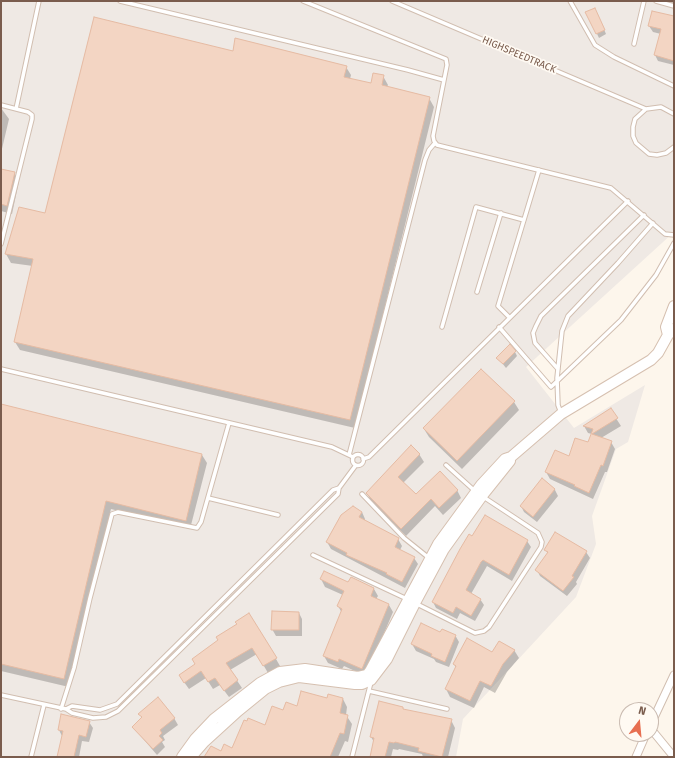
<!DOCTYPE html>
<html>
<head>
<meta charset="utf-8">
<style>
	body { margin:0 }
	#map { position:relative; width:675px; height:758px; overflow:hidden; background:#fdf6ec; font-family:"Fira Sans",sans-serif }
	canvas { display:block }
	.frame { position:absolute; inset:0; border:2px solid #7a5c4d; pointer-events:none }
	.north { position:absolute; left:619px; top:702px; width:40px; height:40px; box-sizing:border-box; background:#fffaf3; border:1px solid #cabbb1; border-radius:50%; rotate:16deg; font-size:11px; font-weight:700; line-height:16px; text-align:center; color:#7a5c4d }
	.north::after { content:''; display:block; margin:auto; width:14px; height:18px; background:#e76f51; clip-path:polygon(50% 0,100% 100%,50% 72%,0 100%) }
</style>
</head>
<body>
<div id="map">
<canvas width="675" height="758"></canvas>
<div class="frame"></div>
<div class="north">N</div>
</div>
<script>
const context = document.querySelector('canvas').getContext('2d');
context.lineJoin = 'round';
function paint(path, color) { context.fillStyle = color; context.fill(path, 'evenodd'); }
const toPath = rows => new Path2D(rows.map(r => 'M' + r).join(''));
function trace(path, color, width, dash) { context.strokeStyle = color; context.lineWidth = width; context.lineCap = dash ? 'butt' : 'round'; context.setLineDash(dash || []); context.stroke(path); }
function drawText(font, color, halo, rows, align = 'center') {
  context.font = font + ' "Fira Sans",sans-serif'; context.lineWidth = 3.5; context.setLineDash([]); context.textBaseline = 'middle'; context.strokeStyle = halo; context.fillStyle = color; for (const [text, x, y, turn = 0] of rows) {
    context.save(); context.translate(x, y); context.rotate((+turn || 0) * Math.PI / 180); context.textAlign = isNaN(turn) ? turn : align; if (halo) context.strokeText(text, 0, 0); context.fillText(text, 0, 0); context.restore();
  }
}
paint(toPath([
	[1,1,674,1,674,232,526,367,574,428,645,385,628,442,616,449,592,516,596,544,576,597,463,719,456,757,1,757]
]), '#efe9e4');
paint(toPath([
	[654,1,674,1,674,7,655,2],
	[587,13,597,13,606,34,599,38],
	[674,18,674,65,658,61,655,55,661,34,653,32,649,26],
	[234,52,346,67,351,75,350,79,372,84,383,76,388,85,387,87,429,98,434,107,355,428,20,350,15,342,33,266,11,263,6,254,19,208,46,214],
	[1,108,9,119,1,153],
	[1,170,14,173,19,181,12,214,1,211],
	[515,352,517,356,506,368,498,358],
	[514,402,519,410,462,469,429,437,424,429],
	[1,405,202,455,207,463,190,529,111,509,69,687,1,671],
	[610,409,621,426,601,438,611,442,615,449,607,472,605,472,593,499,550,479,546,472,588,444,592,434,588,433,584,426],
	[419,454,424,462,403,483,416,496,457,490,461,498,443,515,435,506,406,536,371,501,367,493],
	[542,480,555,490,558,496,537,522,524,512,521,506],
	[362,512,365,519,365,521,398,539,402,546,400,550,414,558,418,564,405,588,331,549,327,542],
	[485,517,527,541,531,547,512,581,487,566,471,594,480,599,484,605,475,621,460,613,457,619,436,608,433,602],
	[546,550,586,552,590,558,576,582,577,584,567,596,540,576,537,570,548,555],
	[351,578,374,589,378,596,376,599,389,605,393,612,366,676,344,666,342,669,328,663,324,656,342,613,338,606,343,595,325,587,321,579,349,584],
	[299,613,302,619,302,636,276,636,272,629],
	[238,625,276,659,280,666,268,673,257,654,230,670,242,688,229,697,220,685,213,689,206,678,189,689,184,682,196,664],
	[455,635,459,642,449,667,436,662,434,659,416,651,412,644],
	[514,650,519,658,507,672,495,693,484,687,474,708,450,697,446,689,456,668,454,664,493,654],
	[328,699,343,699,347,707,346,715,352,724,348,742,345,741,338,757,205,757,233,749,283,711],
	[403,708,404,711,451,720,455,728,448,757,423,757,422,754,399,749,398,750,393,749,391,757,371,757,374,742,371,737],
	[140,714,174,718,178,725,163,736,165,740,162,742,165,747,157,755,133,727,142,718],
	[89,722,93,728,89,742,82,741,79,757,58,757,62,736,59,730]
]), '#0003');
const building = toPath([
	[595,8,605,30,596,34,585,12,595,8],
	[652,11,674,16,674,61,654,55,661,29,648,26,652,11],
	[94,17,233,51,235,38,347,66,344,77,371,83,373,73,384,75,382,85,430,97,350,420,14,342,33,259,5,254,19,207,45,213,94,17],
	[1,169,15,172,7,206,1,204,1,169],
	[510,344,516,351,503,364,496,358,510,344],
	[481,369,515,401,457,461,423,428,481,369],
	[1,404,202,454,186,521,106,501,64,679,1,664,1,404],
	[611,408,618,418,592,434,612,441,603,466,601,465,589,493,574,486,575,485,545,472,555,450,569,456,575,438,588,442,593,429,583,426,611,408],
	[411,445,420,454,398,477,416,494,440,471,458,490,439,508,431,499,401,529,366,493,411,445],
	[542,478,555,489,533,517,520,506,542,478],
	[353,506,362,512,359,517,399,538,395,547,415,557,402,582,386,574,387,573,346,555,347,553,326,542,341,515,353,506],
	[485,515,528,540,509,575,483,560,481,562,466,590,481,599,471,616,456,607,453,613,432,602,460,549,469,534,472,536,485,515],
	[555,532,587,551,572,576,574,577,563,591,535,570,548,552,544,550,555,532],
	[324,571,348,582,351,577,374,588,371,596,389,604,362,669,339,659,338,662,323,656,342,609,337,606,344,591,320,579,324,571],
	[272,611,299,612,299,630,271,630,272,611],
	[249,613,277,658,263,666,252,648,226,663,238,680,224,691,215,678,208,682,201,671,184,683,179,675,195,664,192,659,218,640,216,637,237,624,235,622,249,613],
	[421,623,440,632,442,629,456,635,445,662,431,656,432,654,411,644,421,623],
	[467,638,492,652,499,641,515,650,503,664,491,686,480,681,470,701,445,689,456,666,453,664,467,638],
	[301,691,327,698,328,694,343,698,340,713,348,715,344,734,340,733,330,757,204,757,211,746,221,751,224,744,232,748,244,720,247,721,248,718,265,725,272,706,283,710,286,702,297,706,301,691],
	[158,697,175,718,160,730,162,733,159,736,163,740,153,749,132,727,142,717,138,714,158,697],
	[379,701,403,707,403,709,452,719,442,757,418,751,419,748,395,742,394,743,389,742,385,757,370,757,374,738,370,737,379,701],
	[61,714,90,721,86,737,79,735,74,757,57,757,63,731,58,730,61,714]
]);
paint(building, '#f3d5c3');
trace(building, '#e6bba3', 1);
const lane = toPath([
	[120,1,408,70,444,80],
	[303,1,446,59,447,65,433,136,434,141,437,145,611,188,665,234,674,235],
	[392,1,646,109],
	[570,1,595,45,614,57,674,86],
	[656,1,674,6],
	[634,44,644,1],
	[1,105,28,112,32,115,32,119,1,244],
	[16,109,39,1],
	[674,114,661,107,646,109,635,119,633,127,633,136,636,143,649,154,657,155,666,153,674,147],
	[477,292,501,213],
	[509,317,498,306,539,170],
	[442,327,476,207,524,220],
	[499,327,551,387,621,320,656,275,674,243],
	[1,369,332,447,353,457],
	[558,369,535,343,533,333,536,326,541,316,644,215],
	[561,413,558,405,557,378,562,331,568,316,618,263,653,223],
	'352.5 460a5.5 5.5 0 1 1 11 0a5.5 5.5 0 1 1-11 0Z',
	[349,455,425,160,429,150,435,143],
	[363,459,369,457,628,201],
	[446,465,476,492],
	[362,494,404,538,429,558],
	[208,498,278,515],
	[313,555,407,599],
	[417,604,475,633,484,631,489,627,541,547,542,542,538,533,482,496],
	[369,691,447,709],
	[1,695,66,709,72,713,93,718,106,717,118,711,338,494,339,488,356,465],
	[61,709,74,668,90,598,112,514,118,512,197,528,201,522,229,423],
	[66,709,72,706,100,710,117,704,333,490,339,488],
	[31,757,44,705],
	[352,757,371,682]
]);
const street = toPath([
	[651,724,674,675],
	[651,729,674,757],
	[636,757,646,734]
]);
const secondary = toPath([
	[668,335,666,327,674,306],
	[182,757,195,739,214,719,260,683,280,672,305,669,358,677,367,675,370,671,438,544,481,485,505,459,511,457,561,414,651,360,658,353,668,335,674,329],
	[191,757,204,742,238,711,265,689,279,682,299,677,355,684,362,684,371,680,387,659,415,603,444,549,482,496,510,461]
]);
trace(lane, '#d1beb0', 5.5);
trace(street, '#d1beb0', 9);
trace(secondary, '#d6c0b0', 12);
trace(lane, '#fff', 3.5);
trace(street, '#fff', 7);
trace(secondary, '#fff', 10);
drawText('10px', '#7a5c4d', '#fffaf3', [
	["HIGHSPEEDTRACK",519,55,23]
]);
</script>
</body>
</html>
